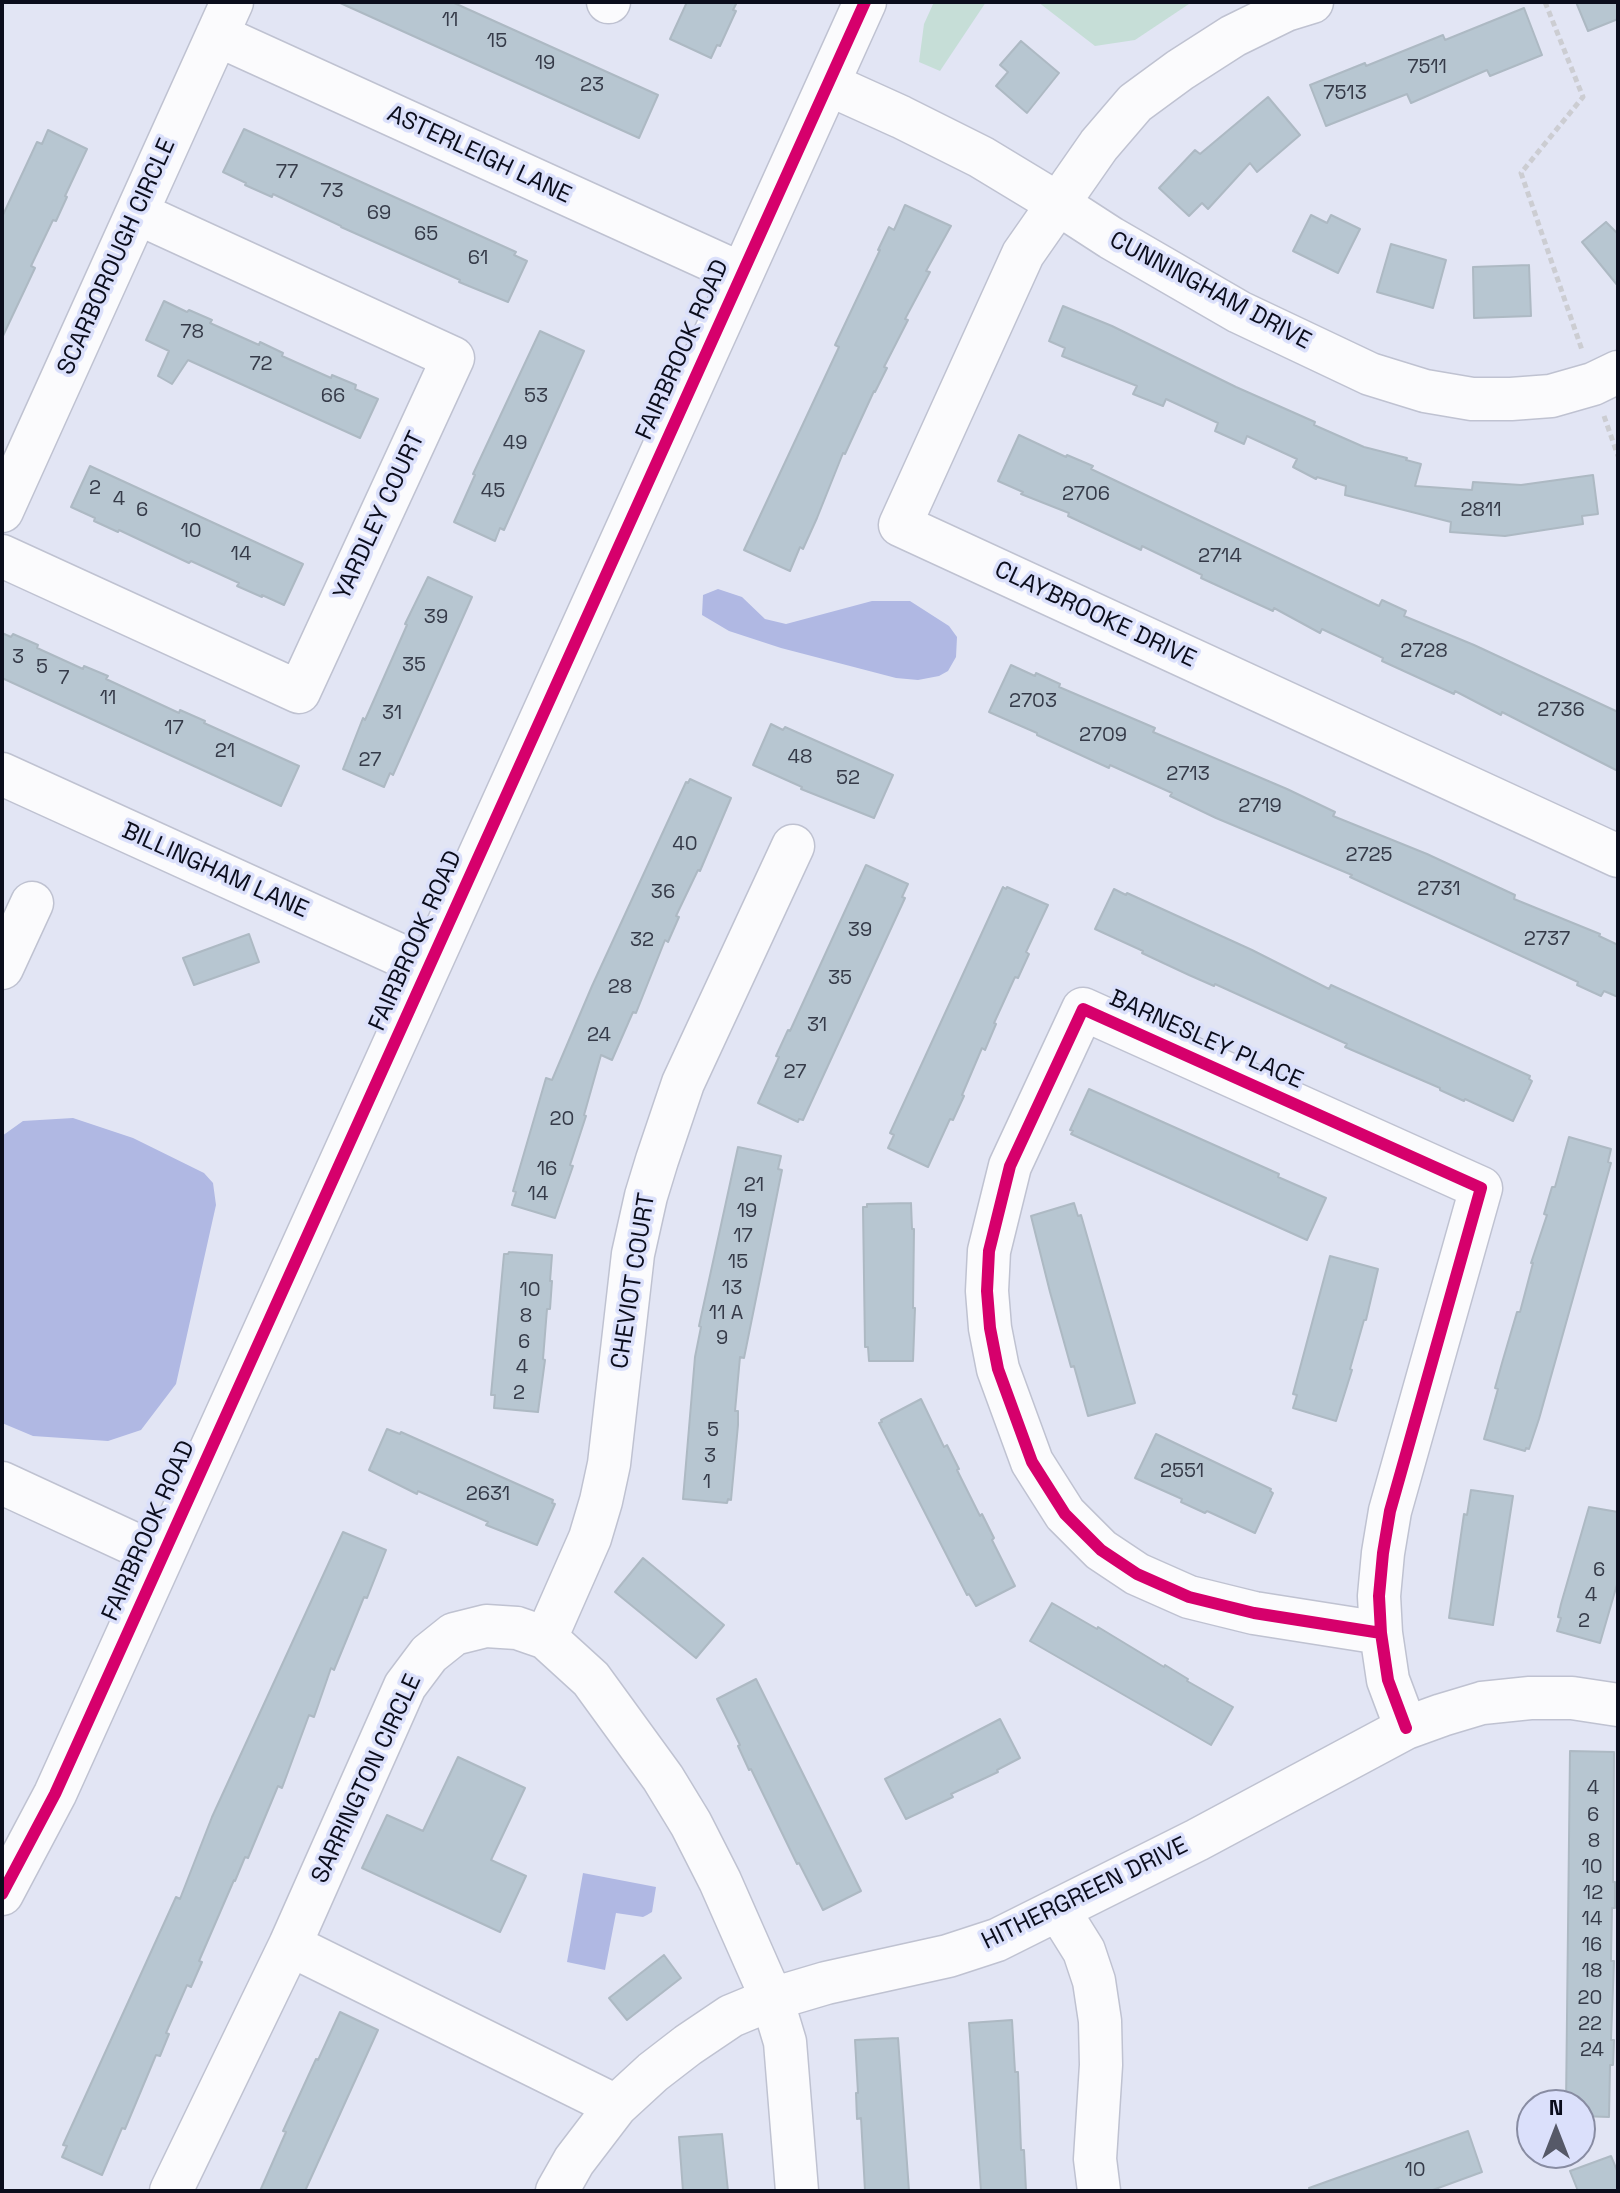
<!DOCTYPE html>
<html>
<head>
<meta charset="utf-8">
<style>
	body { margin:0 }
	#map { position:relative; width:1620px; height:2193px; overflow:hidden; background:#e2e5f4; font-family:"Space Grotesk",sans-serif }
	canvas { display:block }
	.frame { position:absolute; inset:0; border:4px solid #0b0d1c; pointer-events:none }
	.north { position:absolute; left:1516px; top:2089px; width:80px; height:80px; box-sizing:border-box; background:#dbe0fb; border:2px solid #888ca2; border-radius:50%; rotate:0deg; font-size:22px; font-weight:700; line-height:32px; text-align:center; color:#0b0d1c }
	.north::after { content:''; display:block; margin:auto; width:28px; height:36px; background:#565968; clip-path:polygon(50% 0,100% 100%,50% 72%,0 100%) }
</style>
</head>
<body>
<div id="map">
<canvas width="1620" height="2193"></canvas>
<div class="frame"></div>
<div class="north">N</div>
</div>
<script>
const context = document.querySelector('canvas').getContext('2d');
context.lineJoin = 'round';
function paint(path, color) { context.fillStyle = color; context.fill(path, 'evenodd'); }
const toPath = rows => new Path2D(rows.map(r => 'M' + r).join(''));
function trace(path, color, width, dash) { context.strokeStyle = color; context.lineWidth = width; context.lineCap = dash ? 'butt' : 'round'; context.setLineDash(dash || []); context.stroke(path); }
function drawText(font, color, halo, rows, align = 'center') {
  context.font = font + ' "Space Grotesk",sans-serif'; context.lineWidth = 7; context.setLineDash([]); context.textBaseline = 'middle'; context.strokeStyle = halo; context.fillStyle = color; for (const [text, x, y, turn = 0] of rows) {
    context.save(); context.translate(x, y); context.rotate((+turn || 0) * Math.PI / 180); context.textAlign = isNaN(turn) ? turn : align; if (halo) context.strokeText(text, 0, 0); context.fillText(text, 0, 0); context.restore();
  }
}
paint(toPath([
	[934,2,986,2,940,71,919,62,924,24],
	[1038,2,1192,2,1135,40,1095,46]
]), '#c6ded7');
paint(toPath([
	[718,589,742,597,765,619,786,624,872,601,910,601,949,626,957,637,956,657,948,671,939,676,918,680,896,678,781,648,729,631,702,615,703,595],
	[73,1118,133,1138,204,1173,213,1183,216,1205,176,1384,141,1430,108,1441,33,1436,2,1423,2,1136,23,1121],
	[583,1873,656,1887,652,1912,647,1915,643,1917,616,1913,605,1970,567,1962]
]), '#b0b8e3');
const building = toPath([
	[338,2,452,2,658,95,639,138,338,2],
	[687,2,737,2,733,10,736,11,730,24,720,46,717,45,711,58,670,39,687,2],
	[1576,2,1618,2,1618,19,1588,31,1576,2],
	[1524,8,1542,55,1490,76,1487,70,1411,103,1407,94,1326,126,1310,85,1365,63,1366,66,1443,35,1445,40,1524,8],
	[1021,41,1059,73,1027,113,996,86,1008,72,1000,65,1021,41],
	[1268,97,1300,135,1257,172,1250,163,1208,209,1202,203,1189,216,1159,188,1195,150,1200,154,1268,97],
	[244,129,516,252,514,255,527,261,508,302,459,282,460,280,341,227,341,226,273,194,272,197,245,185,246,183,223,172,244,129],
	[48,130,87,149,65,196,67,197,56,221,53,220,31,266,35,268,2,338,2,217,37,142,42,144,48,130],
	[905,205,951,226,926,271,930,272,905,319,908,320,884,367,887,368,875,392,874,391,845,454,843,453,817,518,803,549,800,547,790,571,744,550,839,347,835,345,880,250,878,250,889,227,894,230,905,205],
	[1311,215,1327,223,1331,215,1360,229,1338,273,1293,251,1311,215],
	[1606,222,1618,234,1618,286,1582,242,1606,222],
	[1391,244,1446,260,1433,308,1377,292,1391,244],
	[1529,265,1531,316,1474,318,1473,267,1529,265],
	[164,301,187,312,189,310,212,320,210,323,259,345,260,342,283,353,282,356,331,378,332,375,356,385,355,389,378,399,360,438,188,360,172,384,158,376,169,351,146,340,164,301],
	[1063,306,1112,326,1236,387,1315,422,1314,425,1364,447,1407,458,1406,460,1421,464,1415,486,1472,490,1473,482,1521,485,1593,475,1598,514,1582,516,1583,524,1505,536,1450,532,1451,522,1345,495,1346,486,1317,477,1316,479,1293,467,1297,459,1247,436,1244,444,1215,431,1218,423,1166,399,1163,406,1133,394,1137,386,1062,356,1065,348,1049,341,1063,306],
	[540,331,584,351,504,530,500,528,495,541,454,522,475,475,473,474,540,331],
	[1019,435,1066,457,1067,455,1093,466,1091,469,1379,606,1382,600,1406,611,1404,616,1474,645,1618,712,1618,771,1502,712,1501,715,1455,691,1454,694,1382,661,1383,658,1322,629,1320,633,1274,608,1273,611,1201,578,1202,575,1142,546,1141,550,1068,516,1069,513,1021,494,1023,492,998,481,1019,435],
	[90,466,303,564,284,605,262,595,262,597,237,586,239,583,191,561,189,563,119,530,118,532,94,521,95,518,71,507,90,466],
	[428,577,472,597,393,775,390,773,384,787,343,769,363,718,365,720,407,625,405,624,428,577],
	[2,633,11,637,13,634,38,645,37,648,83,669,84,666,108,676,106,679,179,713,180,710,205,721,204,723,299,766,281,806,2,678,2,633],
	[1011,665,1035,676,1036,673,1060,684,1059,687,1155,728,1153,732,1287,789,1335,812,1333,816,1427,854,1515,895,1514,899,1600,934,1599,936,1618,945,1618,997,1604,991,1601,996,1577,985,1578,982,1350,877,1352,875,1216,818,1170,796,1172,793,1110,765,1109,768,1037,735,1037,733,989,712,1011,665],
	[771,724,783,730,785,727,893,775,874,818,801,789,802,787,753,765,771,724],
	[690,779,731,798,700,871,698,870,676,916,679,917,668,942,665,940,636,1013,633,1012,612,1060,601,1055,584,1115,586,1116,570,1165,573,1166,555,1218,512,1205,516,1192,513,1191,546,1078,552,1080,592,986,686,782,688,783,690,779],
	[866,865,908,884,902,897,905,898,803,1120,799,1119,798,1122,758,1103,779,1057,776,1056,788,1030,790,1031,866,865],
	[1003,887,1006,889,1007,887,1048,905,1026,952,1029,954,1018,978,1015,977,994,1023,996,1024,985,1050,982,1048,962,1095,964,1096,953,1120,950,1119,928,1167,888,1148,894,1135,890,1133,1003,887],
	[1114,889,1126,895,1127,893,1252,950,1329,989,1331,985,1530,1076,1529,1079,1532,1081,1513,1121,1465,1099,1464,1101,1440,1090,1440,1088,1345,1047,1347,1044,1215,984,1214,986,1189,975,1142,953,1143,951,1095,929,1114,889],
	[249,934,259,962,194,985,183,958,249,934],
	[1089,1089,1279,1174,1278,1177,1326,1198,1307,1240,1071,1134,1073,1131,1070,1130,1089,1089],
	[1569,1137,1611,1149,1608,1162,1611,1163,1539,1419,1529,1449,1526,1448,1525,1451,1484,1439,1498,1389,1495,1388,1502,1363,1517,1312,1520,1312,1533,1263,1531,1263,1547,1215,1544,1214,1552,1187,1555,1187,1569,1137],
	[738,1147,781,1156,778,1169,782,1170,744,1358,740,1357,735,1411,738,1411,738,1425,731,1500,728,1499,727,1503,683,1499,695,1357,701,1327,699,1326,738,1147],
	[911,1203,912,1229,914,1229,913,1308,915,1308,913,1361,869,1361,868,1347,865,1347,863,1207,867,1207,867,1204,911,1203],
	[1074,1203,1078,1216,1081,1215,1135,1403,1088,1416,1074,1366,1071,1367,1050,1292,1031,1216,1074,1203],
	[509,1252,552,1255,550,1281,552,1281,550,1309,547,1309,543,1359,545,1360,538,1412,494,1408,495,1395,491,1395,504,1254,508,1254,509,1252],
	[1330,1256,1378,1269,1366,1320,1364,1320,1350,1369,1352,1370,1336,1421,1293,1408,1297,1395,1293,1394,1330,1256],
	[921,1399,944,1447,947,1445,959,1469,957,1470,980,1516,982,1514,994,1538,992,1540,1015,1586,976,1606,969,1594,967,1595,879,1423,882,1422,881,1420,921,1399],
	[387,1429,400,1434,401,1432,553,1500,552,1503,555,1504,537,1545,486,1525,488,1522,418,1491,417,1494,369,1470,387,1429],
	[1156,1434,1271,1489,1270,1491,1273,1493,1255,1533,1207,1511,1205,1513,1181,1502,1182,1499,1135,1478,1156,1434],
	[1471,1490,1513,1496,1493,1625,1449,1618,1464,1514,1467,1515,1471,1490],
	[1589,1507,1618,1512,1618,1581,1600,1643,1557,1631,1561,1618,1558,1617,1561,1604,1589,1507],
	[343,1532,386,1550,367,1598,364,1597,334,1670,331,1668,314,1717,309,1715,282,1788,278,1786,248,1858,245,1857,235,1881,234,1880,199,1961,202,1962,191,1987,187,1985,166,2033,169,2034,160,2056,156,2055,125,2129,122,2128,102,2175,62,2157,67,2146,63,2145,176,1897,180,1899,212,1817,343,1532],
	[643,1558,724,1625,696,1658,615,1592,643,1558],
	[1052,1603,1097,1629,1098,1627,1164,1667,1165,1665,1188,1679,1187,1681,1233,1707,1211,1745,1030,1641,1052,1603],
	[756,1679,861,1891,823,1910,799,1863,797,1864,751,1769,749,1770,738,1746,740,1745,717,1699,756,1679],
	[1000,1719,1020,1758,997,1770,998,1772,951,1794,953,1797,906,1819,885,1779,1000,1719],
	[1570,1751,1614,1752,1613,1882,1615,1882,1615,1908,1612,1908,1611,1961,1614,1961,1611,2040,1614,2040,1613,2065,1610,2065,1609,2117,1580,2116,1580,2105,1566,2105,1570,1751],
	[458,1757,525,1788,491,1860,526,1876,500,1932,362,1868,387,1815,423,1831,458,1757],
	[664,1955,681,1978,627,2020,609,1998,664,1955],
	[340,2012,378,2030,305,2191,260,2191,286,2132,283,2131,316,2059,318,2060,340,2012],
	[1012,2020,1015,2072,1018,2072,1021,2150,1024,2150,1026,2191,981,2191,969,2023,1012,2020],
	[898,2038,909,2191,865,2191,861,2118,857,2119,856,2093,858,2093,855,2040,898,2038],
	[1468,2131,1482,2172,1430,2191,1310,2191,1309,2188,1468,2131],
	[722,2134,728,2191,683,2191,679,2137,722,2134],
	[1611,2156,1618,2173,1618,2191,1578,2191,1570,2171,1611,2156]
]);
paint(building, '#b7c6d1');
trace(building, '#adb9c3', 2);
const minor = toPath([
	[608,2,609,2],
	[1312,2,1286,10,1233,36,1180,70,1135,103,1099,145,1023,254,900,525,1618,856],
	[217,35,742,274],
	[828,84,901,117,981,157,1057,203,1111,238,1239,312,1370,374,1425,391,1472,399,1511,399,1551,396,1593,384,1618,372],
	[2,511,232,2],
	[2,556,299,692,453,358,137,213],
	[2,774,428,968],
	[2,968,32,903],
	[2,1483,162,1557],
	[1381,1633,1254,1613,1189,1597,1137,1574,1101,1550,1065,1514,1032,1462,998,1369,990,1328,987,1291,989,1251,1010,1166,1083,1009,1481,1188,1390,1511,1383,1553,1379,1596,1381,1633,1388,1680,1406,1728],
	[546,1638,590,1538,601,1501,609,1464,633,1254,646,1196,657,1160,683,1083,793,846],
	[2,1894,55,1794,865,2],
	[1059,1911,1084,1951,1094,1981,1100,2021,1101,2065,1095,2159,1099,2191],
	[290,1945,616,2106],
	[171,2191,290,1945,405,1686,429,1654,454,1634,486,1626,517,1628,546,1638,591,1679,663,1778,691,1824,720,1881,772,1999,785,2042,797,2191],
	[557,2191,574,2161,616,2106,653,2072,688,2045,731,2016,772,1999,826,1983,948,1956,997,1940,1197,1840,1406,1728,1442,1715,1482,1703,1530,1698,1572,1698,1618,1705]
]);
trace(minor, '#bfc2d1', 45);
trace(toPath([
	[1545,2,1583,97,1521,173,1582,350],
	[1604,416,1618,456]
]), '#cccdd2', 5, [6, 4]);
trace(minor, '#fbfbfd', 42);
trace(toPath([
	[1381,1633,1254,1613,1189,1597,1137,1574,1101,1550,1065,1514,1032,1462,998,1369,990,1328,987,1291,989,1251,1010,1166,1083,1009,1481,1188,1390,1511,1383,1553,1379,1596,1381,1633,1388,1680,1406,1728],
	[2,1894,55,1794,865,2]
]), '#d6006c', 12);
drawText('20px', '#363b49', null, [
	["11",450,21],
	["15",497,42],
	["19",545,64],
	["7511",1427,68],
	["23",592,86],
	["7513",1345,94],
	["77",287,173],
	["73",332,192],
	["69",379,214],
	["65",426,235],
	["61",478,259],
	["78",192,333],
	["72",261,365],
	["66",333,397],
	["53",536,397],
	["49",515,444],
	["2",95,489],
	["45",493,492],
	["2706",1086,495],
	["4",119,500],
	["6",142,511],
	["2811",1481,511],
	["10",191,532],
	["14",241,555],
	["2714",1220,557],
	["39",436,618],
	["2728",1424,652],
	["3",18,658],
	["35",414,666],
	["5",42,668],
	["7",64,679],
	["11",108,699],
	["2703",1033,702],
	["2736",1561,711],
	["31",392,714],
	["17",174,729],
	["2709",1103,736],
	["21",225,752],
	["48",800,758],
	["27",370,761],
	["2713",1188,775],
	["52",848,779],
	["2719",1260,807],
	["40",685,845],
	["2725",1369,856],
	["2731",1439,890],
	["36",663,893],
	["39",860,931],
	["2737",1547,940],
	["32",642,941],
	["35",840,979],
	["28",620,988],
	["31",817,1026],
	["24",599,1036],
	["27",795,1073],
	["20",562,1120],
	["16",547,1170],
	["21",754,1186],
	["14",538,1195],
	["19",747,1212],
	["17",743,1237],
	["15",738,1263],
	["13",732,1289],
	["10",530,1291],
	["11 A",726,1314],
	["8",526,1317],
	["9",722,1339],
	["6",524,1343],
	["4",522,1368],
	["2",519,1394],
	["5",713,1431],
	["3",710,1457],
	["2551",1182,1472],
	["1",707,1483],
	["2631",488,1495],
	["6",1599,1571],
	["4",1591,1596],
	["2",1584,1622],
	["4",1593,1789],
	["6",1593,1816],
	["8",1594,1842],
	["10",1592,1868],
	["12",1593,1894],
	["14",1592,1920],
	["16",1592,1946],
	["18",1592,1972],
	["20",1590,1999],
	["22",1590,2025],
	["24",1592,2051],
	["10",1415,2171]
]);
drawText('24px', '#0b0d1c', '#dbe0fb', [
	["ASTERLEIGH LANE",479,155,25],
	["SCARBOROUGH CIRCLE",117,257,-66],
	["CUNNINGHAM DRIVE",1210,291,28],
	["FAIRBROOK ROAD",683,350,-66],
	["YARDLEY COURT",380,516,-65],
	["CLAYBROOKE DRIVE",1095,615,25],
	["BILLINGHAM LANE",215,871,24],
	["FAIRBROOK ROAD",416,941,-66],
	["BARNESLEY PLACE",1206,1040,24],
	["CHEVIOT COURT",634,1281,-81],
	["FAIRBROOK ROAD",149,1531,-66],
	["SARRINGTON CIRCLE",367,1779,-65],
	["HITHERGREEN DRIVE",1085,1894,-26]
]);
</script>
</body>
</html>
